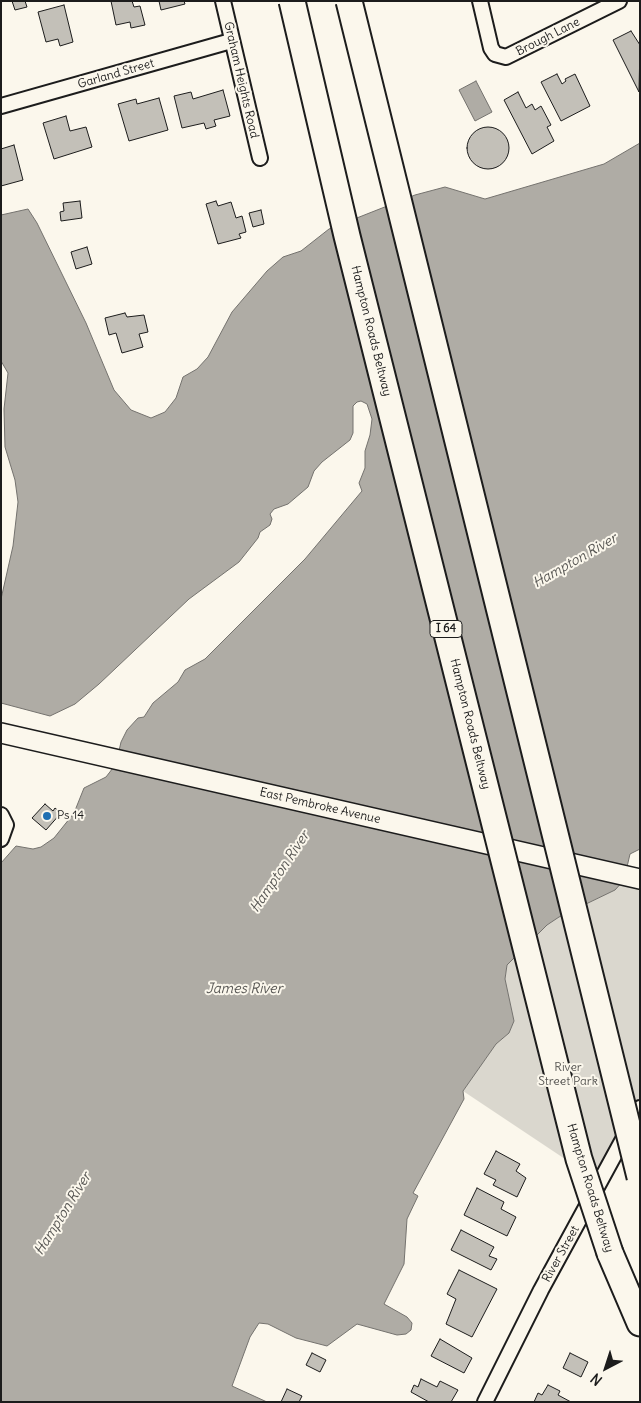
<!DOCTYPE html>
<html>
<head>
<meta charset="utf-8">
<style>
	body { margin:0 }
	#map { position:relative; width:641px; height:1403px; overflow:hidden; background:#fbf7ec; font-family:Delius,sans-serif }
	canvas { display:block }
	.frame { position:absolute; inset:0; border:2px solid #1c1c1c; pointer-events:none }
	.north { position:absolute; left:581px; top:1343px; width:50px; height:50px; -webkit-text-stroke:4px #fbf7ec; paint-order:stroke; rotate:220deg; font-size:14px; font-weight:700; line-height:20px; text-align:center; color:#1c1c1c }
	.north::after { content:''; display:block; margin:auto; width:18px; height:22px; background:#1c1c1c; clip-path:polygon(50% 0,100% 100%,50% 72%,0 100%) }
</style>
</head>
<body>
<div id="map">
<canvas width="641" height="1403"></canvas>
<div class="frame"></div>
<div class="north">N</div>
</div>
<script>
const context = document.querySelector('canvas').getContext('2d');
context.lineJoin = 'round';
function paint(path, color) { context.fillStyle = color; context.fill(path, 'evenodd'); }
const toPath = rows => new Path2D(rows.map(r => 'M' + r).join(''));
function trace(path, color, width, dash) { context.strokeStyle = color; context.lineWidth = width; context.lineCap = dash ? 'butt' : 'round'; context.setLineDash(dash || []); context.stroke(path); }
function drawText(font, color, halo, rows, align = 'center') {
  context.font = font + ' Delius,sans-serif'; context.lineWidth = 4; context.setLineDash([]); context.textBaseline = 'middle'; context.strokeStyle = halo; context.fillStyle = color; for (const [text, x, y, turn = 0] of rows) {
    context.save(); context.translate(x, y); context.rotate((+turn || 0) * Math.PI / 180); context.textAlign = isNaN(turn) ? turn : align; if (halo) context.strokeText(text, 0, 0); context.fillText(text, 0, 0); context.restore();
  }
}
paint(toPath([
	[624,880,640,884,640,1114,604,1185,463,1091,496,1044,509,1033,514,1021,505,979,507,965,547,925,559,917,615,890]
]), '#dad7ce');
const water = toPath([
	[476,81,492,112,475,121,459,90,476,81],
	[640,143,640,849,630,854,624,880,615,890,559,917,547,925,507,965,505,979,514,1021,509,1033,496,1044,463,1091,464,1099,413,1193,418,1196,407,1219,404,1264,384,1304,407,1317,412,1323,411,1330,406,1334,397,1335,357,1324,327,1346,296,1338,268,1324,259,1323,250,1337,232,1386,267,1402,1,1402,1,863,16,846,33,849,41,847,54,838,74,813,84,788,106,777,116,764,121,742,127,730,138,718,144,717,153,703,178,682,185,670,205,659,305,559,362,491,359,483,365,468,365,451,370,435,372,419,367,404,361,401,357,402,353,406,353,433,350,440,322,462,314,471,308,487,288,504,274,509,270,514,272,519,270,525,260,532,258,538,239,562,189,599,99,684,75,704,50,716,1,703,1,599,13,546,18,502,15,480,5,447,4,409,8,373,1,361,1,215,28,209,37,223,86,323,114,390,131,410,151,418,165,412,176,398,183,377,197,369,208,357,232,312,267,271,283,257,301,251,329,229,415,195,445,187,485,199,604,164,640,143]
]);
paint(water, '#afaca5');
trace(water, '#74726e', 1);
const building = toPath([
	[12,1,25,1,27,7,15,10,12,1],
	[111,1,132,1,134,7,140,6,145,25,131,28,130,22,116,25,111,1],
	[159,1,184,1,185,4,161,10,159,1],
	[64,5,73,42,60,46,58,39,46,42,38,12,64,5],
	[631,31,640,45,639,92,613,40,631,31],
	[557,74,562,84,566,81,565,79,575,74,590,106,561,121,541,82,557,74],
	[223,90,230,116,214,120,216,126,206,129,204,123,182,128,174,96,191,92,193,99,223,90],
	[518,92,526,108,532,104,535,110,541,106,551,125,547,127,554,141,532,154,504,100,518,92],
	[159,98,168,130,129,141,118,104,136,99,137,104,159,98],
	[66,116,70,131,86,127,92,147,54,159,43,123,66,116],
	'467 148a21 21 0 1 1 42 0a21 21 0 1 1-42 0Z',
	[14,145,23,180,1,186,1,149,14,145],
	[80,201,82,218,61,221,60,212,64,211,63,203,80,201],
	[216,201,218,206,231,202,236,218,242,216,246,232,239,234,241,238,218,244,206,204,216,201],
	[261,210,264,224,253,227,249,213,261,210],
	[87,247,92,264,76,269,71,252,87,247],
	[125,313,127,317,144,315,148,332,139,334,143,347,122,353,116,333,109,335,105,318,125,313],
	[45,804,53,811,55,808,61,813,46,830,32,818,45,804],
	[496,1151,520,1164,516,1171,526,1178,517,1197,493,1185,496,1180,484,1174,496,1151],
	[477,1188,504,1202,501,1209,516,1217,507,1236,464,1215,477,1188],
	[461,1230,494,1247,489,1256,497,1259,491,1270,451,1250,461,1230],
	[459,1270,497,1289,472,1337,446,1324,456,1299,447,1294,459,1270],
	[440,1339,472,1358,464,1373,431,1356,440,1339],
	[312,1353,326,1360,320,1372,306,1365,312,1353],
	[570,1353,588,1362,581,1377,563,1368,570,1353],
	[421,1379,437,1387,440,1381,458,1390,451,1402,429,1402,411,1392,414,1385,418,1387,421,1379],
	[548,1385,560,1391,558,1395,571,1402,534,1402,538,1393,542,1395,548,1385],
	[287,1389,302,1396,299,1402,281,1402,287,1389]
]);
paint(building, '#c3c0b8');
trace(building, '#1c1c1c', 1);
const minor = toPath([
	[223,1,260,158],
	[480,1,491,48,495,54,506,57,619,1],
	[1,106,231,41],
	[1,815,6,825,1,839],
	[485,1402,541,1290,640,1108]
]);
const secondary = toPath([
	[1,733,640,879]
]);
const motorway = toPath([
	[610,1253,640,1323]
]);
trace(minor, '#1c1c1c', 18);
trace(secondary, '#1c1c1c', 22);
trace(motorway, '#1c1c1c', 29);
trace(minor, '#fbf7ec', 14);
trace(secondary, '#fbf7ec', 19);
trace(motorway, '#fbf7ec', 25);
const motorwayBridge = toPath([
	[292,1,347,236,579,1159,610,1253],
	[349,1,640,1177]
]);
trace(motorwayBridge, '#1c1c1c', 29, []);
trace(motorwayBridge, '#fbf7ec', 25);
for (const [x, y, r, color] of [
	[47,816,5,"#1f6fb2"]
]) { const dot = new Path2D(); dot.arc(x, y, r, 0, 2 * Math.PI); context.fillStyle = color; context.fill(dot); trace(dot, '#fbf7ec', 2); }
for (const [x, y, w] of [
	[446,629,32]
]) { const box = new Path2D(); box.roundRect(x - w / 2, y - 8.5, w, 17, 4); context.fillStyle = '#fbf7ec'; context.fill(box); trace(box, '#1c1c1c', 1); }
drawText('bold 11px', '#1c1c1c', null, [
	["I 64",446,629]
]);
drawText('12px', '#1c1c1c', '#fbf7ec', [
	["Brough Lane",548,37,-27],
	["Garland Street",116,74,-16],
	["Graham Heights Road",241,80,77],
	["Hampton Roads Beltway",371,331,76],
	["Hampton Roads Beltway",470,724,76],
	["East Pembroke Avenue",320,806,13],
	["Hampton Roads Beltway",590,1188,73],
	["River Street",561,1254,-61]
]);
drawText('12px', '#1c1c1c', '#fbf7ec', [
	["Ps 14",57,816]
], 'left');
drawText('12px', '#555451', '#fbf7ec', [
	["River",568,1068],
	["Street Park",568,1082]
]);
drawText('italic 14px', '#575653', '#fbf7ec', [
	["Hampton River",575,561,-30],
	["Hampton River",280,872,-56],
	["James River",244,989],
	["Hampton River",63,1214,-58]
]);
</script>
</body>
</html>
